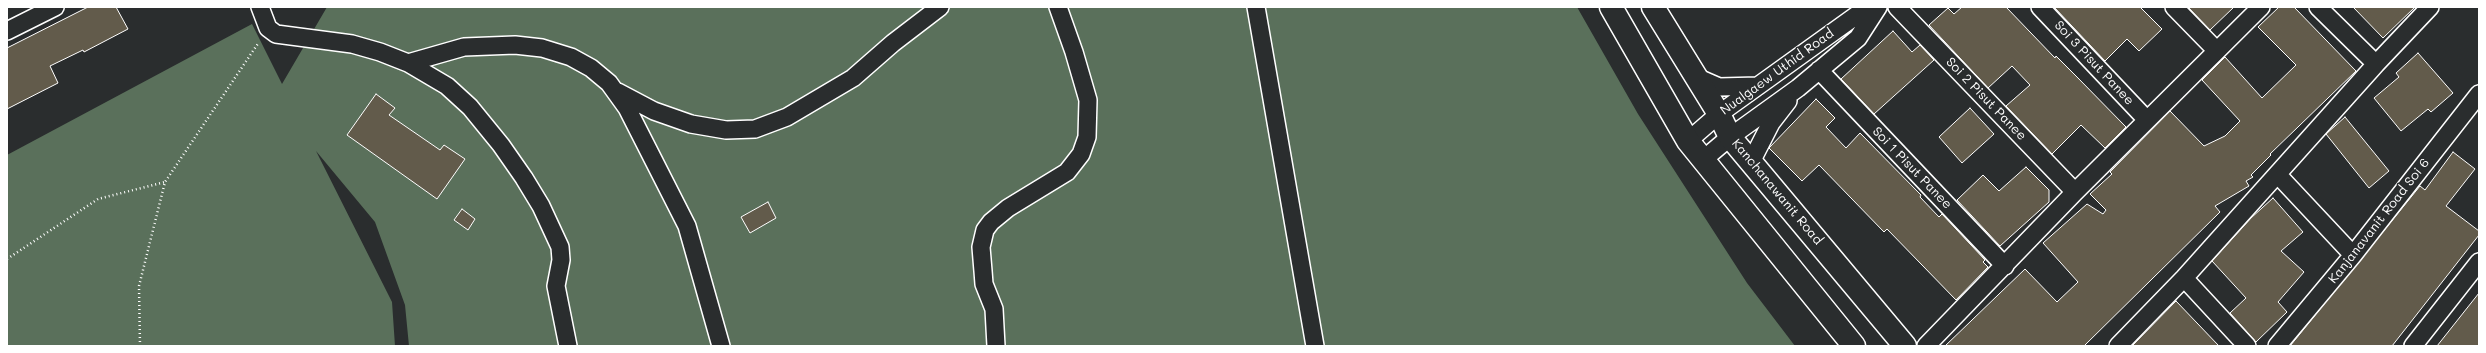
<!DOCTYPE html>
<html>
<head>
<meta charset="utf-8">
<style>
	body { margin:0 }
	#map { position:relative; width:2486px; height:353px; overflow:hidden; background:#2a2d2e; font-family:Mali,sans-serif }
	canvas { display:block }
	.frame { position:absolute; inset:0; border:8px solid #fff; pointer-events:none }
</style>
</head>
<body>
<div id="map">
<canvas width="2486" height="353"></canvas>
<div class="frame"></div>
</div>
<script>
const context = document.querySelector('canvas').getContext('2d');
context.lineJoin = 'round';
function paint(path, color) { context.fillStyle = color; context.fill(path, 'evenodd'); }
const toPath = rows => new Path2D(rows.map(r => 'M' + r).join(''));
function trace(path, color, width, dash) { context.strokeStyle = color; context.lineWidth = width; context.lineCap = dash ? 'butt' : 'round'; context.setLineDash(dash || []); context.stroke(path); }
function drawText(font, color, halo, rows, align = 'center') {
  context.font = font + ' Mali,sans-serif'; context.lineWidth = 3; context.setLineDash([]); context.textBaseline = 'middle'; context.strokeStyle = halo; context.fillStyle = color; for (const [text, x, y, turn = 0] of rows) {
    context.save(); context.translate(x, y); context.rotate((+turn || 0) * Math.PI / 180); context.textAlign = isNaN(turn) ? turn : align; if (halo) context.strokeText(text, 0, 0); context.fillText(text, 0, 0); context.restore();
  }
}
paint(toPath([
	[327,7,1577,7,1638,114,1747,283,1795,346,409,346,405,305,375,222,316,151,392,302,395,346,7,346,7,155,252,24,282,84]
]), '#5a705b');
const building = toPath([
	[88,7,116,7,128,29,84,52,83,50,50,66,58,83,7,109,7,48,88,7],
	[1962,7,2006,7,2055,58,2056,56,2078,78,2126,127,2105,148,2081,125,2052,154,2006,106,2030,85,2012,66,1988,88,1929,25,1948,8,1954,14,1962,7],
	[2054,7,2140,7,2162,29,2139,51,2127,39,2105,61,2054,7],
	[2188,7,2234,7,2210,30,2188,7],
	[2279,7,2294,7,2356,71,2270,154,2271,155,2251,175,2253,177,2246,181,2249,186,2215,206,2220,212,2084,346,1945,346,2025,269,2057,302,2078,282,2043,243,2087,204,2103,214,2106,210,2090,194,2112,174,2110,172,2170,111,2204,146,2225,136,2240,121,2202,80,2225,57,2262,98,2296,65,2258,27,2279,7],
	[2353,7,2415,7,2383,38,2353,7],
	[1893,31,1912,52,1920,45,1934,60,1874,114,1841,79,1893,31],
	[2418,53,2453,93,2431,112,2428,109,2401,131,2374,98,2399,77,2396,73,2418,53],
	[376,94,395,108,389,115,440,150,444,145,465,159,437,199,347,135,376,94],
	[1816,99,1835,118,1826,127,1846,148,1860,133,1921,195,1920,197,1939,217,1942,214,1985,260,1983,262,1988,267,1956,300,1887,229,1884,232,1819,165,1802,181,1769,148,1816,99],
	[1970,108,1994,134,1962,163,1939,137,1970,108],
	[2345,117,2389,171,2369,188,2326,134,2345,117],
	[2453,152,2475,169,2446,206,2479,231,2479,235,2392,346,2290,346,2420,186,2425,190,2453,152],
	[2026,167,2049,190,2049,202,2000,246,1957,200,1983,175,1999,191,2026,167],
	[2273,198,2303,232,2281,251,2304,272,2278,302,2287,312,2256,342,2230,313,2246,298,2212,261,2251,218,2273,198],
	[768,202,776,218,750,233,741,217,768,202],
	[462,209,475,219,468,230,454,220,462,209],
	[2479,293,2479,346,2437,346,2479,293],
	[2176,301,2219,346,2132,346,2176,301]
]);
paint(building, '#625b4b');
trace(building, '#fff', 1);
const minor = toPath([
	[260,7,268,28,276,34,352,44,380,52,408,63,447,86,470,107,501,145,524,178,541,206,560,247,561,260,556,286,568,346],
	[1256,7,1315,346],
	[1897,7,2075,192],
	[2040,7,2147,120],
	[2174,7,2217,51],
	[2318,7,2376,64],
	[7,31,55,7],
	[408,63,464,47,515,45,542,48,571,57,591,68,609,83,627,108,687,226,721,346],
	[1819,70,2005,266],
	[1696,77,1719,87,1758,86],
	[618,92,654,111,691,124,726,130,755,129,787,117,853,78,893,43,940,7],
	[1688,141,1719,114,1868,7],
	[1704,159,1730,137,1798,88,1858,38,1878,7],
	[1751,162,1771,123,1788,101],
	[2278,175,2353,255],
	[2184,278,2247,346],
	[996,346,994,309,984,284,983,271,981,247,985,230,991,222,1008,208,1067,172,1081,154,1087,137,1088,100,1074,52,1058,7],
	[1926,346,2075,192,2261,7],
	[2118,346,2184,278,2376,64,2430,7],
	[2277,346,2353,255,2479,94],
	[2413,346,2479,262]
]);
const major = toPath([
	[1611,7,1688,141,1854,346],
	[1653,7,1719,114,1730,137,1905,346]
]);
trace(minor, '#fff', 20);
trace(major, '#fff', 25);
trace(toPath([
	[7,259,98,199,165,182],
	[140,346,139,286,165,182,259,42]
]), '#fff', 2.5, [1, 3]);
trace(minor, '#2a2d2e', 17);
trace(major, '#2a2d2e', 22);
drawText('13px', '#fff', '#2a2d2e', [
	["Soi 3 Pisut Panee",2094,63,47],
	["Nualgaew Uthid Road",1777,72,-36],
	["Soi 2 Pisut Panee",1986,99,46],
	["Soi 1 Pisut Panee",1912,168,46],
	["Kanchanawanit Road",1777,192,50],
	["Kanjanavanit Road Soi 6",2379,221,-52]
]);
</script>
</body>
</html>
